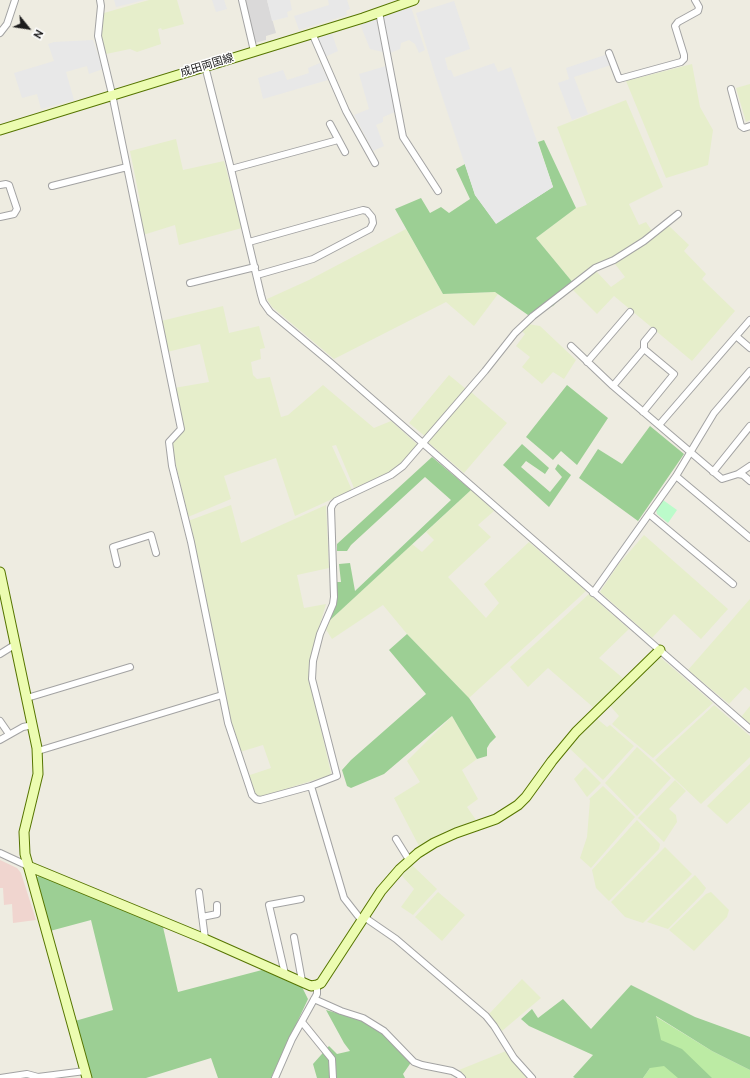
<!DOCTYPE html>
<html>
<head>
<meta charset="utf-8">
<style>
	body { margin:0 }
	#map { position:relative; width:750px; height:1078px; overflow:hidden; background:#eeece1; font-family:Ubuntu,sans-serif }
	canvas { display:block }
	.north { position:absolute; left:8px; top:8px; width:40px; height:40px; -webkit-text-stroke:3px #fff; paint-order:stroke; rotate:120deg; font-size:11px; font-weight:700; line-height:16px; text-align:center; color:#1c1c1c }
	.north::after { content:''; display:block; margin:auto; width:14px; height:18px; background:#1c1c1c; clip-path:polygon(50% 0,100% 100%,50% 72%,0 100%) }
</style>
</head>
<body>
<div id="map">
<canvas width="750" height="1078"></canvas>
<div class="north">N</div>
</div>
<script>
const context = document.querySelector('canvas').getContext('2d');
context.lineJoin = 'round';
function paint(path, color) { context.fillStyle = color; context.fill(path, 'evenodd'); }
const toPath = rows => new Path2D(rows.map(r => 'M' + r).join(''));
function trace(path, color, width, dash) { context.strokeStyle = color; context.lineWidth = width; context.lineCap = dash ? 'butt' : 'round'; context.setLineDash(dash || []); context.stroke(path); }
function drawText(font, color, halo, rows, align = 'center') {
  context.font = font + ' Ubuntu,"Noto Sans JP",sans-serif'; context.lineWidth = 3; context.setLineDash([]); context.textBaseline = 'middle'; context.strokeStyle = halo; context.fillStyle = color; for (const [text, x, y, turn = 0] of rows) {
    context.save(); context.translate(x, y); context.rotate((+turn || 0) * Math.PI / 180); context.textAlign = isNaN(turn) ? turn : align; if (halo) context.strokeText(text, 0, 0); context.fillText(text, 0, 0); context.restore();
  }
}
paint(toPath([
	[245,0,267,0,276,33,266,36,266,40,255,43]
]), '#dad9d9');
paint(toPath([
	[0,860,17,868,21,873,36,920,13,923,12,904,4,905,3,888,0,888]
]), '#f0d5cf');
paint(toPath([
	[149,0,177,0,184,24,162,30,161,28,158,29,161,44,137,52,130,49,106,54,100,35,104,13],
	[692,64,700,107,713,130,708,165,666,178,626,81],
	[750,84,750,120,746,122,736,88],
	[626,100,663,187,629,204,639,225,646,222,652,231,574,284,536,238,576,208,587,205,557,127],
	[176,139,183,170,224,161,242,228,179,245,175,225,143,235,136,202,140,201,130,151],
	[668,225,689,245,684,251,706,274,702,279,735,311,692,361,614,296,597,314,573,290,596,271,611,287,625,277,615,264],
	[406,229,443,294,495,292,498,294,474,326,446,302,334,359,272,307,267,299,309,280],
	[223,306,229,333,259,326,265,348,260,349,261,359,251,362,253,375,257,379,270,377,281,417,288,415,323,385,374,428,391,421,418,445,403,462,386,474,354,488,336,445,332,446,352,490,295,516,276,458,224,476,231,499,188,517,173,452,173,443,184,431,174,388,209,382,200,344,167,352,161,321],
	[528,324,540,326,576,360,564,379,553,372,542,384,522,367,530,357,516,346,525,334,522,331],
	[449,375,466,389,426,437,409,423],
	[471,392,507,423,464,473,428,442],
	[471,490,494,511,478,525,491,537,448,577,486,618,499,603,484,584,529,542,586,591,469,698,407,634,383,605,332,639,325,628,328,622,412,544,422,552,434,540,426,532],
	[231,505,241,543,326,505,329,568,297,575,304,608,326,604,314,645,310,666,310,682,331,773,330,775,260,797,255,796,247,776,271,768,263,745,240,752,235,736,227,709,188,521],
	[644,535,728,609,701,639,674,614,652,638,600,592,618,565],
	[589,594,629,629,599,658,624,679,594,708,548,668,528,687,510,667],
	[750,599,750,691,745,687,729,704,688,670],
	[660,657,713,703,653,758,612,724,619,716,612,708,609,703],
	[714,705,750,736,750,757,701,804,655,760],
	[750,706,750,724,741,717],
	[452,716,477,759,462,770,478,799,467,807,476,820,445,832,419,846,394,798,420,782,407,761],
	[595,717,607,727,610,725,634,746,603,780,568,747],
	[637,747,671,778,637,816,605,783],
	[750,764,750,802,727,824,707,806],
	[585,767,601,783,587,797,574,779],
	[675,780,686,791,669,809,676,815,677,822,664,842,638,818],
	[603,786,635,817,591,868,580,858,587,837,590,800,589,799],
	[637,820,660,844,659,849,609,901,596,888,592,870],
	[665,847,692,874,643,923,625,917,611,902],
	[412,865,437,889,413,915,401,907,414,889,402,876],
	[695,875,706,888,703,893,668,929,647,922],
	[438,892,465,915,442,941,415,917],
	[711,892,729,910,727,917,694,951,669,930,706,894],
	[522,979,541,998,502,1031,489,1014],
	[506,1051,527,1078,466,1078,459,1070]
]), '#e6eecb');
paint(toPath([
	[655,1016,712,1051,750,1070,750,1078,643,1078,650,1068]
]), '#bceba4');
paint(toPath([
	[544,140,576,208,536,238,574,284,553,306,528,315,495,292,443,294,395,209,421,198,430,213,441,207,449,213,470,199,456,169,465,164,475,195,496,223,553,187,538,142],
	[567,385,608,418,577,465,561,451,553,460,526,437],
	[650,426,684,454,638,521,579,478,598,449,622,464],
	[522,444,549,468,545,474,526,461,521,467,550,492,562,477,555,469,558,464,571,475,549,507,503,465],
	[432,457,471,490,328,622,336,582,341,582,339,564,350,563,355,591,451,500,425,477,351,545,347,551,337,551,337,544],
	[407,634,469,698,496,737,490,743,487,748,487,756,477,759,452,716,384,774,351,788,347,786,342,770,351,760,426,694,389,650],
	[40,875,163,927,178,992,262,970,301,985,308,999,271,1078,218,1078,211,1058,146,1078,92,1078,75,1021,113,1010,91,920,50,931,36,878],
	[631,985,695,1017,750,1037,750,1070,712,1051,656,1016,661,1040,682,1049,712,1078,678,1078,664,1066,650,1068,643,1078,575,1078,573,1077,593,1055,529,1026,521,1019,532,1009,538,1018,563,999,591,1029],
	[326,1010,362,1020,383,1031,412,1061,403,1074,405,1078,317,1078,313,1064,329,1046,337,1054,350,1051,344,1043]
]), '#9ccf94');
paint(toPath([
	[663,500,677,510,668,523,657,514,656,509]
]), '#bbfbca');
paint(toPath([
	[114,0,144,0,116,7],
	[212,0,224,0,227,9,216,12],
	[267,0,290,0,292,10,287,12,288,17,272,21],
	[328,0,347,0,350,9,346,11,347,15,299,30,294,16,329,5],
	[454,1,470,49,445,58,448,70,451,70,454,77,494,63,498,72,511,67,553,187,496,224,475,195,435,75,416,13],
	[411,7,425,50,419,53,415,44,409,40,401,43,400,49,390,53,383,17],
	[376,19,383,49,383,52,370,49,360,24],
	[332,34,338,51,325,57,317,38],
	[93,40,103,69,89,74,87,66,66,72,74,100,41,109,37,94,22,98,14,73,54,61,48,44,54,42],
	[608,54,611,65,574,77,588,114,572,120,558,83,569,79,566,68],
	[320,63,328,80,263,99,258,78,283,70,287,80,309,73,308,68],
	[386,66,395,112,383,117,383,122,376,125,384,146,373,151,354,115,369,109,359,74]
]), '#e8e8e8');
const street = toPath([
	[100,0,101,6,98,36,112,94,181,429,169,442,172,466,191,542,228,723,252,795,256,799,260,800,311,786,337,776,312,679,313,661,320,634,333,604,334,597,331,508,333,504,336,501,391,475,403,466,485,371,515,333,533,316,595,268,614,260,644,241,678,214],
	[242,0,254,51],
	[379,12,403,137,438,191],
	[0,33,7,24,15,0],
	[312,33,346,111,375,163],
	[609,53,619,79,681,62,684,59,684,55,675,26,678,22,698,11,699,7,695,0],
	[205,66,231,169,261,295,263,302,270,312,331,363,750,729],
	[731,89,741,126,744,128,750,126],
	[330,124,345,152],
	[231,169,338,140],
	[0,185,6,184,9,185,17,209,14,214,0,217],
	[52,186,127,167],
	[249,242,363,210,367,211,372,217,373,223,370,229,313,259,257,275],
	[190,283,255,267],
	[736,336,750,348],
	[571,346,613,386,722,479,738,474,750,466],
	[644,349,644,342,653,331],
	[587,362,630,312],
	[613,386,644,349,674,374,643,412],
	[659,425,750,320],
	[713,472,750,426],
	[738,474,743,475,750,481],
	[676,476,750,538],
	[649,514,733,584],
	[117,564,113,547,151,535,156,553],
	[593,593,676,476,714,413,750,371],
	[0,654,16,644],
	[27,698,130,667],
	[0,721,9,734],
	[0,740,23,727,33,725],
	[38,751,222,695],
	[311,786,344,898,362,921],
	[396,839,409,860],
	[0,853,28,866],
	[199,892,205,939],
	[202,917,217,914,217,905],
	[364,917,396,939,486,1016,494,1026,514,1058,532,1078],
	[294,937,302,981],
	[285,974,269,905,301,899],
	[314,999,341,1011,363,1018,384,1031,414,1062,422,1065,452,1071,459,1075,462,1078],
	[302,1022,332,1059,333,1078],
	[0,1078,27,1074,38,1077,85,1071],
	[275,1078,292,1039,317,994,317,985]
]);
const secondary = toPath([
	[0,130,363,18,414,0],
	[0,572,37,748,38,774,24,832,25,854,87,1078],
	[28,866,205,939,311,986,317,985,321,983,381,891,400,869,418,853,434,843,456,833,496,819,518,805,526,797,552,761,576,732,660,650]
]);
trace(street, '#a3a3a3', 8);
trace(secondary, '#567501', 11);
trace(street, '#fff', 6);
trace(secondary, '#ecfcb1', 9);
drawText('11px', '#1c1c1c', '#fff', [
	["成田両国線",207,65,-17]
]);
</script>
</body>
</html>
